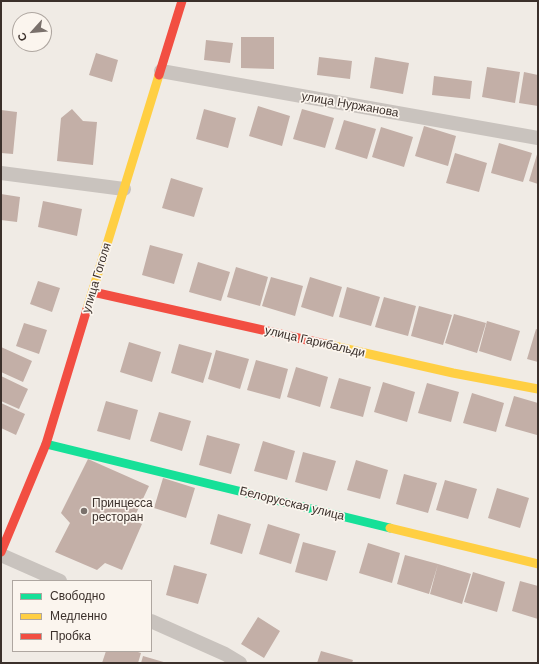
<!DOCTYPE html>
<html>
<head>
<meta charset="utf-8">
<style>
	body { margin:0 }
	#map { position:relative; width:539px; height:664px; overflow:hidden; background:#f0ebe5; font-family:Helvetica,sans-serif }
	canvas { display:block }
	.frame { position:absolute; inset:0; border:2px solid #3b302b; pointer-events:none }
	.legend { position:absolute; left:12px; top:580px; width:140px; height:72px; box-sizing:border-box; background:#fbf5ee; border:1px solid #aea6a0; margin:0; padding:5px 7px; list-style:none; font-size:12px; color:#3b302b }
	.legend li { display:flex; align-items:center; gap:8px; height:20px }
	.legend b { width:20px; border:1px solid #aea6a0 }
	.north { position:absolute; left:12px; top:12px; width:40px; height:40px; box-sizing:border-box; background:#fbf5ee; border:1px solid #aea6a0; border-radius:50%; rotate:243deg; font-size:11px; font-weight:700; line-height:16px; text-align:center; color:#3b302b }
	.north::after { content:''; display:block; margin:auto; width:14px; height:18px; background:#7a716c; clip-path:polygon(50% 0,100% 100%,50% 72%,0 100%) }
</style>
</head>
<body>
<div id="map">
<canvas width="539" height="664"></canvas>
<div class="frame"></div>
<ul class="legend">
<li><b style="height:5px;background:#16e098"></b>Свободно</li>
<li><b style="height:5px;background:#ffcf43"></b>Медленно</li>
<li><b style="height:5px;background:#f24e42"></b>Пробка</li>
</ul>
<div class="north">С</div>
</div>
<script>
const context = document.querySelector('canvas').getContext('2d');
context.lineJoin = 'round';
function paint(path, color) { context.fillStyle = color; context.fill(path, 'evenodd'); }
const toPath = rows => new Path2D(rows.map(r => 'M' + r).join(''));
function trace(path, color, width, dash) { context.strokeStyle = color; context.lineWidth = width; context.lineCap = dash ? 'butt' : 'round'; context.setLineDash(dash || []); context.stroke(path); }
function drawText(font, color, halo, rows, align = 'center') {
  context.font = font + ' Helvetica,sans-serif'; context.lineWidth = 3.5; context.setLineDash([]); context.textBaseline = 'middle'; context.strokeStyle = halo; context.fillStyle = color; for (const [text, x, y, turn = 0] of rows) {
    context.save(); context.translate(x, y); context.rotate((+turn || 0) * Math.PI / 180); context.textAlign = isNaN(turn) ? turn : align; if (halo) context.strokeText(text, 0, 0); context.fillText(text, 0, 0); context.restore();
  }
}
paint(toPath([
	[241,37,274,37,274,69,241,68],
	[206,40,233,43,230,63,204,60],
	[96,53,118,60,112,82,89,75],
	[319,57,352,61,350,79,317,75],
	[375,57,409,63,403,94,370,88],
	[487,67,520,72,515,103,482,97],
	[524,72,538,75,538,106,519,103],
	[434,76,472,81,470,99,432,95],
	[258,106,290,116,282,146,249,136],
	[72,109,83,121,97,122,93,165,57,161,61,118],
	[204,109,236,118,228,148,196,139],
	[302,109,334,118,325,148,293,139],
	[1,110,17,112,13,154,1,153],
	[344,120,376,129,367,159,335,149],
	[424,126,456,136,448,166,415,156],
	[381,127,413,137,404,167,372,157],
	[499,143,532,153,523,182,491,173],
	[538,151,538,184,529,181],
	[455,153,487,163,479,192,446,183],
	[171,178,203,188,194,217,162,208],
	[1,194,20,197,17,222,1,220],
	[43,201,82,209,77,236,38,227],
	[150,245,183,254,174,284,142,275],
	[198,262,230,272,221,301,189,292],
	[236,267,268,277,260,306,227,297],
	[271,277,303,286,295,316,262,306],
	[310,277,342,287,333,317,301,307],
	[38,281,60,288,52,312,30,304],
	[347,287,380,297,371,326,339,317],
	[384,297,416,306,408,336,375,327],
	[419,306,452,315,443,345,411,336],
	[454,314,486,323,477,353,445,343],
	[487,321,520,331,511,361,479,351],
	[24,323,47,330,39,354,16,346],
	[536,329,538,330,538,362,527,359],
	[129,342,161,352,152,382,120,372],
	[179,344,212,353,203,383,171,373],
	[1,347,32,361,23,382,1,372],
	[216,350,249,359,240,389,208,379],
	[256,360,288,369,280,399,247,390],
	[296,367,328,377,320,407,287,397],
	[1,376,28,389,19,409,1,401],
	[339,378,371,387,363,417,330,408],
	[383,382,415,392,407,422,374,412],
	[427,383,459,392,451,422,418,413],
	[472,393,504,403,496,432,463,423],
	[514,396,538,403,537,435,505,426],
	[106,401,138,410,130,440,97,431],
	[1,403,25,414,16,435,1,428],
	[159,412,191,421,182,451,150,441],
	[207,435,240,444,231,474,199,465],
	[263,441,295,451,287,480,254,471],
	[303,452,336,461,327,491,295,482],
	[88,459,149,486,133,520,142,524,122,570,105,563,97,570,55,552,70,523,61,513],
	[356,460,388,470,380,499,347,490],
	[404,474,437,483,428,513,396,504],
	[163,478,195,488,186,518,154,508],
	[445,480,477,489,468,519,436,510],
	[497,488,529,498,520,528,488,518],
	[218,514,251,524,242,554,210,544],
	[268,524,300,534,291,564,259,554],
	[303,542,336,551,327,581,295,572],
	[368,543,400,553,392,583,359,573],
	[405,555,438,564,429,594,397,584],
	[438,564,471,574,462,604,430,594],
	[174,565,207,574,198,604,166,595],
	[473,572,505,582,497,612,464,602],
	[520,581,538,586,538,619,512,611],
	[258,617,280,631,264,658,241,644],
	[106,651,135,651,141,653,138,663,102,663],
	[321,651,353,660,352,663,317,663],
	[143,656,167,663,141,663]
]), '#c3afa7');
trace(toPath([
	[161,71,538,138],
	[1,173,124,189],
	[1,555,60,581],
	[151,621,225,654,240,663]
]), '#c9c3be', 14);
trace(toPath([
	[46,444,390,528]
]), '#16e098', 9);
trace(toPath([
	[87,309,159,75],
	[325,344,453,373,538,389],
	[390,528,538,564]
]), '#ffcf43', 9);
trace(toPath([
	[159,75,182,1],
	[93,292,325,344],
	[1,552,46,444,87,309]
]), '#f24e42', 9);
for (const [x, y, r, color] of [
	[84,511,4,"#7a716c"]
]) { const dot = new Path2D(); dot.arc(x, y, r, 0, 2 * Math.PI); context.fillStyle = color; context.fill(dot); trace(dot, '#fbf5ee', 1.5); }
drawText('12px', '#3b302b', '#fbf5ee', [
	["улица Нуржанова",350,105,10],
	["улица Гоголя",97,278,-73],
	["улица Гарибальди",315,342,13],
	["Белорусская улица",292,504,14]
]);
drawText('12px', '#3b302b', '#fbf5ee', [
	["Принцесса",92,504],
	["ресторан",92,518]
], 'left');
</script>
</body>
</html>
